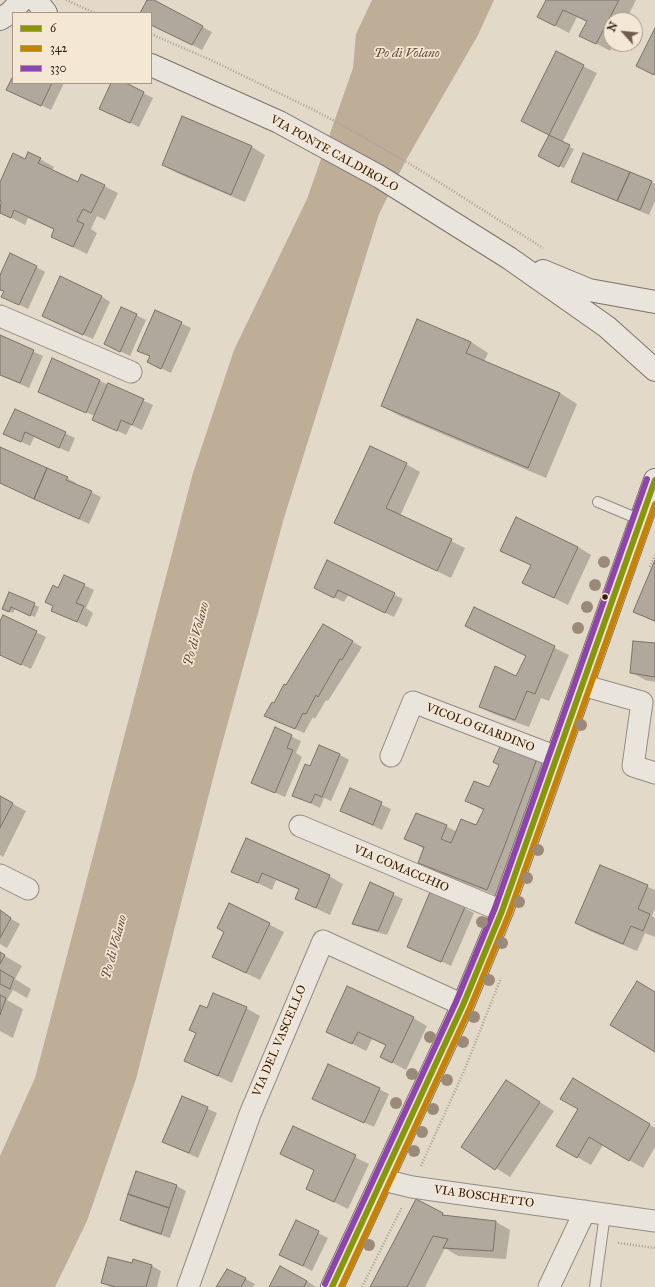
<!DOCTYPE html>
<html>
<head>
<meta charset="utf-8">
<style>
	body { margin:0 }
	#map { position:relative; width:655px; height:1287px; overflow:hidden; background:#e3d9c9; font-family:"IM FELL Great Primer",serif }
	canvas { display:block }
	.legend { position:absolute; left:12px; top:12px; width:140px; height:72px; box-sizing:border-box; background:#f4e8d5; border:1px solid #a79685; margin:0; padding:5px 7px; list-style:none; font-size:12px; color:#331a0c }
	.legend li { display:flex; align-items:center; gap:8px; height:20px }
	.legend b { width:20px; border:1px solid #a79685 }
	.north { position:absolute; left:603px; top:12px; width:40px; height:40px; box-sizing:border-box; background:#f4e8d5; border:1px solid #a79685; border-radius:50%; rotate:297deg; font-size:11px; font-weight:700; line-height:16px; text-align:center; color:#331a0c }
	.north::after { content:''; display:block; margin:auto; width:14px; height:18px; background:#715d4e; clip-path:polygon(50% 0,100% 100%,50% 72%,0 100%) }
</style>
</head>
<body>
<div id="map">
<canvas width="655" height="1287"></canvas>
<ul class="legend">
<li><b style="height:5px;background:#88970a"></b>6</li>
<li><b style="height:5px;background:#c68303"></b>342</li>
<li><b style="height:5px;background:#8e44ad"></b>330</li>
</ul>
<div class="north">N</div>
</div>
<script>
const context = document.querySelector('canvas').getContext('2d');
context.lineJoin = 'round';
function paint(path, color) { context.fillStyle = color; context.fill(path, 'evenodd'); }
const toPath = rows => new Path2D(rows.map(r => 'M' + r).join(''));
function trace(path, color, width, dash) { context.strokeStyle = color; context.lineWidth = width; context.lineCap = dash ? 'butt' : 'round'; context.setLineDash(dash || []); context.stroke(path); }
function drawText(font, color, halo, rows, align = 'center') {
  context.font = font + ' "IM FELL Great Primer",serif'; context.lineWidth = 3.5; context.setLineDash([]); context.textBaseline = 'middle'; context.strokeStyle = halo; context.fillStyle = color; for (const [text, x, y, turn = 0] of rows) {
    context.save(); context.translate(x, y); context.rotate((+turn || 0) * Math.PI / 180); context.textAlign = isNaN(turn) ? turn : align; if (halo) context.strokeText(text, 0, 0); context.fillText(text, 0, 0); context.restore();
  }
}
paint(toPath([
	[372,0,494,0,478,35,406,160,379,214,284,518,219,755,136,1079,87,1221,55,1287,0,1287,0,1156,35,1078,193,473,234,350,307,199,353,68,356,34]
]), '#bead97');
paint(toPath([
	[148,0,152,0,212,32,202,50,151,24,151,13,141,13],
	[547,0,636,0,626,20,611,20,611,44,614,44,610,51,581,35,587,22,577,17,569,33,552,24],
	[583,66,597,73,562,143,574,149,564,168,539,156,550,135,536,129],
	[13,78,13,83,64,83,51,110,8,89],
	[112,83,123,83,153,98,139,127,101,109],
	[183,117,252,147,265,155,245,202,177,173,163,165],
	[40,159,54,167,52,171,78,183,104,186,118,193,105,220,97,216,91,229,97,233,87,254,52,237,55,230,28,218,25,225,0,212,2,201,0,200,0,185,26,160],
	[572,182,652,182,655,184,655,201,649,215],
	[36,267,45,272,28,309,2,296,4,292,0,289,0,277],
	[101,296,110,302,93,339,52,321],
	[122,308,146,320,130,356,105,344],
	[418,320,471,342,488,353,484,362,560,393,577,404,546,478,400,416,382,406],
	[181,323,191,328,171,373,148,362,151,357,139,350],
	[0,336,43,356,29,388,0,375],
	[100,381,153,405,142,430,131,425,126,435,93,419,94,416,82,410,81,411,39,391],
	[15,410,75,438,69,452,34,437,30,446,5,434],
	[0,448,67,478,76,483,76,485,101,497,89,524,0,483],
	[406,464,420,472,400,516,465,548,451,578,336,522],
	[578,547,591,555,568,605,524,583,532,566,502,550],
	[327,561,403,599,394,617,348,595,344,602,324,593],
	[655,563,655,622,635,612],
	[84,585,94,590,86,608,93,613,87,627,52,610,59,589],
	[10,593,39,607,35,617,15,609,13,613,8,611],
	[474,608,569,655,549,701,541,698,529,727,494,714,480,707,516,678,527,656,466,626],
	[0,624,36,632,46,637,31,669,0,655],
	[324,626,362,647,328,701,326,700,315,719,313,717,304,733,275,720,287,687],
	[655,644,655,682,645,680,631,672],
	[275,729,301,741,296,753,302,757,285,797,252,782],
	[504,741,555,767,505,899,436,872,419,862,424,849,406,838,446,826,457,832,477,827,484,811,467,801,490,789,501,765],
	[340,755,349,760,331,801,324,798,320,808,293,795,311,767],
	[350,790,391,809,382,830,341,811],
	[0,797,26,811,3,857,0,855],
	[601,866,655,890,655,909,652,916,655,918,655,937,645,933,637,951,590,931,576,923],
	[233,871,329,876,343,884,330,915,296,899,300,890,276,880,272,890],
	[371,884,403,899,387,935,363,928,354,923],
	[229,904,284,932,260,980,227,964,225,932],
	[464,908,474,913,451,966,408,946],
	[0,912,20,924,7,948,0,944],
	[0,953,22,966,15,979,31,989,27,998,13,990,7,1000,23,1009,13,1038,0,1031],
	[246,1008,260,1016,232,1083,185,1061],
	[413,1018,427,1026,406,1070,382,1057,387,1046,372,1039,366,1051,327,1031],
	[329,1065,389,1094,374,1127,323,1104],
	[573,1079,655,1128,655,1147,643,1168,603,1145,591,1165,558,1146,579,1109],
	[506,1081,554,1111,510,1177,463,1147],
	[182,1097,217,1113,198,1158,163,1142],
	[293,1127,369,1164,348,1209,307,1189,315,1171,281,1154],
	[137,1172,177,1186,186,1191,170,1238,130,1225,121,1220],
	[442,1214,447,1217,496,1222,510,1230,506,1259,458,1256,445,1248,425,1287,371,1287],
	[296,1222,328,1238,312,1271,281,1255],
	[152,1266,161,1271,157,1287,110,1287,102,1282],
	[227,1270,246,1279,255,1284,253,1287,217,1287],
	[307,1281,316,1287,270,1287]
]), '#0003');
const building = toPath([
	[147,0,154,0,203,26,192,45,151,25,151,13,140,13,147,0],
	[546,0,619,0,596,44,579,36,587,21,563,10,555,26,537,17,546,0],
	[655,28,655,72,654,75,636,66,655,28],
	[556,51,584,65,549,135,521,121,556,51],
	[13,76,13,83,52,83,41,106,6,90,13,76],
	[111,83,126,83,144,92,130,123,99,109,111,83],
	[182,116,252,146,231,195,162,165,182,116],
	[549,135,570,145,559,167,538,156,549,135],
	[28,152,41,158,38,163,78,182,81,174,105,185,91,213,83,209,77,221,84,224,73,247,51,237,54,229,14,210,11,218,0,213,1,201,0,200,0,182,13,153,25,159,28,152],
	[583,153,630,172,617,201,571,182,583,153],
	[630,172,652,181,640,210,617,201,630,172],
	[10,253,37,266,19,305,1,297,4,291,0,290,0,275,10,253],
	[60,276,102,296,83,335,42,316,60,276],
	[121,307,137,314,120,352,104,344,121,307],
	[155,310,182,322,161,369,147,362,150,356,137,351,155,310],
	[417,319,471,342,466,353,560,393,528,468,381,406,417,319],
	[0,335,34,350,20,383,0,375,0,335],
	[52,358,100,380,86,413,38,392,52,358],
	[108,383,144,399,132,425,121,420,117,431,92,420,108,383],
	[15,409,66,432,59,448,25,432,21,442,3,434,15,409],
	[370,446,407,463,386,508,452,539,437,571,334,523,370,446],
	[0,447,47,468,34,499,0,483,0,447],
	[47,468,68,477,66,480,92,491,79,519,34,499,47,468],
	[516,517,578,547,554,598,522,583,531,565,500,551,516,517],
	[327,560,395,593,385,613,338,590,334,598,314,588,327,560],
	[655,560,655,621,633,612,655,560],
	[64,575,85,584,76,603,84,606,77,622,51,611,53,606,45,602,53,585,58,588,64,575],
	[9,592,35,603,30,616,11,607,9,612,2,609,9,592],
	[474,607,555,646,535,694,527,691,515,720,479,707,495,666,516,676,526,656,465,626,474,607],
	[3,615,37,631,21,665,0,655,0,621,3,615],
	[323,624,353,641,342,660,340,659,318,697,316,695,306,714,303,713,295,729,264,716,272,702,274,703,284,684,286,685,323,624],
	[633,641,655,643,655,677,630,673,633,641],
	[275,727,292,735,287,748,293,750,275,793,251,783,275,727],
	[503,740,538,756,503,850,487,890,418,863,424,847,404,839,416,813,447,825,441,839,451,843,461,819,476,825,484,809,465,801,474,781,489,787,499,765,493,762,503,740],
	[319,745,340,754,322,797,315,794,311,803,292,796,305,764,310,766,319,745],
	[350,788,382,802,373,825,340,811,350,788],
	[0,796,13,803,0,828,0,796],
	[246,838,330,875,316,908,295,899,299,889,262,873,258,883,231,872,246,838],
	[600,865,648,885,638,909,650,914,643,931,631,926,623,944,575,923,600,865],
	[370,882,394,893,378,931,352,924,370,882],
	[430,892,465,907,441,962,407,947,430,892],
	[229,903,270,923,246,973,212,957,224,932,217,928,229,903],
	[0,910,11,918,0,938,0,910],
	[0,952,5,955,0,964,0,952],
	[0,970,14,978,10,989,0,984,0,970],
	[637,981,655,992,655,1052,610,1025,637,981],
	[347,986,414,1017,392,1063,380,1057,386,1045,358,1032,352,1044,326,1032,347,986],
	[213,993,247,1007,218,1076,184,1061,196,1033,189,1030,200,1005,207,1008,213,993],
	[0,995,6,998,0,1015,0,995],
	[328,1064,380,1088,364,1123,312,1099,328,1064],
	[573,1078,650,1124,629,1161,589,1137,577,1158,556,1146,578,1109,560,1099,573,1078],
	[506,1080,540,1102,495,1170,461,1147,506,1080],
	[182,1096,208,1107,189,1153,162,1142,182,1096],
	[293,1126,356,1155,334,1202,306,1189,314,1170,280,1154,293,1126],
	[136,1171,177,1185,169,1208,128,1194,136,1171],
	[128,1194,169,1208,161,1234,120,1220,128,1194],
	[416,1199,443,1213,442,1215,496,1221,493,1251,443,1248,448,1239,433,1236,407,1287,370,1287,416,1199],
	[296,1220,319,1231,303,1266,279,1255,296,1220],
	[108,1257,132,1263,133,1259,152,1265,146,1287,116,1287,101,1283,108,1257],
	[280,1266,307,1281,304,1287,269,1287,280,1266],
	[227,1269,246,1278,241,1287,216,1287,227,1269]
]);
paint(building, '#b0a89c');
trace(building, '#7b7268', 1);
const lane = toPath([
	[598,502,641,520],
	[595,1287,605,1214]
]);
const street = toPath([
	[0,316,131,372],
	[582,685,642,702,633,766,655,773],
	[391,756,413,702,557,757],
	[300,826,502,911],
	[0,875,28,889],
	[383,1180,412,1187,655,1221],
	[188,1287,250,1114,323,941,463,1005],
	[549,1287,585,1211]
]);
const secondary = toPath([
	[36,0,46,13],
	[0,19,10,13,22,0],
	[151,65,279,122,380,177,509,258,607,327,655,370],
	[543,271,589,290,655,302],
	[332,1287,463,1005,502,911,655,480]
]);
trace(lane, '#948b81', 12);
trace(street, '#948b81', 23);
trace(secondary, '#7b7268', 24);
trace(toPath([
	[66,0,95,13],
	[151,34,213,61,318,112,360,135,415,167,543,248],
	[650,567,655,555],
	[421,1166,464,1071,501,978],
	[618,1243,655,1248],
	[362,1287,402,1207]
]), '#a7a099', 2.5, [1, 2]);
trace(lane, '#e9e4dc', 10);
trace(street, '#e9e4dc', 21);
trace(secondary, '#e9e4dc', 22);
trace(toPath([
	[332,1287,463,1005,502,911,655,480]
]), '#88970a', 6);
trace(toPath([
	[341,1287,470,1008,509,914,655,504]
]), '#c68303', 6);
trace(toPath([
	[325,1284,456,1002,495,908,647,479]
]), '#8e44ad', 6);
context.fillStyle = '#9c8a79';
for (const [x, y] of [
	[604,562],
	[595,585],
	[587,607],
	[578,628],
	[581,725],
	[538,850],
	[527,878],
	[519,902],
	[482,922],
	[502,943],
	[489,980],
	[474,1017],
	[430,1037],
	[463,1042],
	[412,1074],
	[447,1080],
	[396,1103],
	[433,1109],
	[422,1132],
	[414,1151],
	[369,1245]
]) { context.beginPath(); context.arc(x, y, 6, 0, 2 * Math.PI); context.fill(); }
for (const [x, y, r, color] of [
	[605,597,3.5,"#331a0c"]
]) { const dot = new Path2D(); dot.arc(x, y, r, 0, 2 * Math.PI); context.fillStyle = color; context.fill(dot); trace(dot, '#f4e8d5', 1.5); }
drawText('12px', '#331a0c', '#f4e8d5', [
	["VIA PONTE CALDIROLO",334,154,29],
	["VICOLO GIARDINO",480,728,21],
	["VIA COMACCHIO",401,869,23],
	["VIA DEL VASCELLO",280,1041,-67],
	["VIA BOSCHETTO",484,1197,8]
]);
drawText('italic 13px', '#644d3b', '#f4e8d5', [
	["Po di Volano",407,54],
	["Po di Volano",197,634,-75],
	["Po di Volano",115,947,-75]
]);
</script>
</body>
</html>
